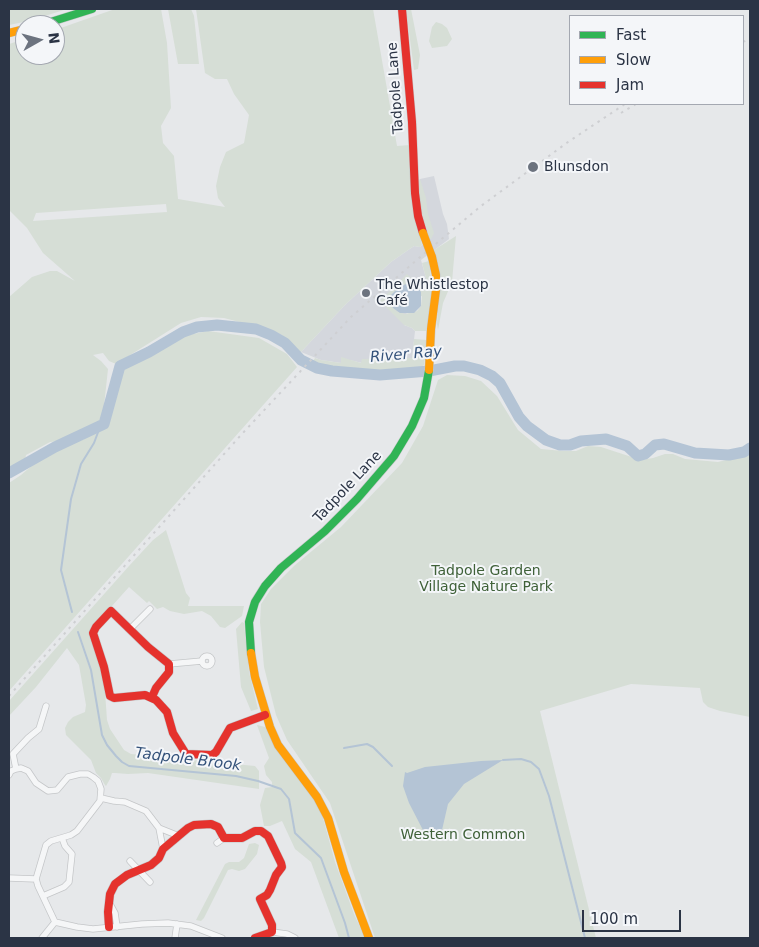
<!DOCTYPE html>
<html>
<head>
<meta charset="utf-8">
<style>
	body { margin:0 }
	#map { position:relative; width:759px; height:947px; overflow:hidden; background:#e6e8ea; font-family:"DejaVu Sans",sans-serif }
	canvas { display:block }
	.frame { position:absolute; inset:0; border:10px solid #2b3445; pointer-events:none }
	.legend { position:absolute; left:569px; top:15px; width:175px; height:90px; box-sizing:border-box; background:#f4f6f9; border:1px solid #a4a8b1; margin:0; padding:6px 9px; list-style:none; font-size:15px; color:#2b3445 }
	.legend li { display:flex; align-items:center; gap:10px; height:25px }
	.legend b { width:25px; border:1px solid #a4a8b1 }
	.north { position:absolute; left:15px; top:15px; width:50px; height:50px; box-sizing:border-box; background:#f4f6f9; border:1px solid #a4a8b1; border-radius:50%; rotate:83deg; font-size:14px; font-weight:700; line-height:20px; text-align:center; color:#2b3445 }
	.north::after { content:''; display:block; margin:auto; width:18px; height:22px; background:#6c737f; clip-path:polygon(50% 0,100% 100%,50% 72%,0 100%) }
	.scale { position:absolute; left:582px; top:910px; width:99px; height:22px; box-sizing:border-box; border:2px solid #2b3445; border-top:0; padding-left:6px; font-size:15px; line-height:18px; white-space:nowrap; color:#2b3445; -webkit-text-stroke:4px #f4f6f9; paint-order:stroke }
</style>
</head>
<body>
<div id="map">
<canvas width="759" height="947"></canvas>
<div class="frame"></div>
<ul class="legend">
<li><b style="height:6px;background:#30b455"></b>Fast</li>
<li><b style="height:6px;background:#ff9f0a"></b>Slow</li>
<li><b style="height:6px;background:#e5322d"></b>Jam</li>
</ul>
<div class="north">N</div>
<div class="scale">100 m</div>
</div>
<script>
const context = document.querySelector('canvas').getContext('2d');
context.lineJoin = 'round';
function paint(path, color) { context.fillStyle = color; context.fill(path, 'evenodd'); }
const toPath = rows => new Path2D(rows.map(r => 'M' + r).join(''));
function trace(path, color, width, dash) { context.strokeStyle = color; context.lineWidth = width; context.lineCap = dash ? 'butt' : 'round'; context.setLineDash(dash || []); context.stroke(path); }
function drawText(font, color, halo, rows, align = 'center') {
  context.font = font + ' "DejaVu Sans",sans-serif'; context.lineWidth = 4; context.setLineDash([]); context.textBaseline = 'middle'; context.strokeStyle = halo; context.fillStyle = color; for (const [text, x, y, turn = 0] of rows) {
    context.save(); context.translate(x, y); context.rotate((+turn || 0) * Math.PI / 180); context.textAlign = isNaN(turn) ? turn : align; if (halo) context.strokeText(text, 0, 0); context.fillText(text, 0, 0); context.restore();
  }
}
paint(toPath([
	[434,176,443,214,447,224,449,239,421,260,427,282,425,285,414,282,404,325,412,328,415,331,412,358,362,363,341,358,341,363,321,360,301,352,345,305,391,262,414,246,420,247,428,240,418,182,420,179]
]), '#d4d7dd');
paint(toPath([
	[9,9,67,9,29,21,9,25],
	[115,9,161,9,167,43,171,108,161,126,163,143,174,156,178,199,225,207,218,198,216,186,220,167,226,152,244,143,249,115,234,94,227,79,215,79,205,73,196,9,373,9,397,146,410,145,417,223,422,245,420,247,414,246,391,262,345,305,301,352,296,353,282,335,270,330,224,318,201,317,181,323,116,364,109,361,103,353,93,355,101,361,108,369,103,415,98,423,59,441,50,442,26,455,25,460,9,470,9,297,32,277,50,271,57,271,75,281,43,253,27,228,9,210,9,44,25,39,25,55,55,55,55,30],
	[166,204,167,212,33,221,36,213],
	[168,9,191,9,194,16,199,64,178,64],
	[406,9,411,9,420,55,418,69,414,70],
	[436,22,442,24,447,28,452,39,447,46,432,48,429,41,432,27],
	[420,179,426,198,428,214,434,233,431,239,428,239,419,201,418,182],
	[456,236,452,282,443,303,438,330,437,324,440,283,439,268,434,250],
	[429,261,433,296,426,331,415,331,412,328,404,325,380,301,407,274,415,282,425,285,427,282,422,263],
	[422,296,421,306,417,311,405,314,396,311],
	[208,331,259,338,287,354,297,367,9,691,9,483,21,475,42,457,84,439,104,427,123,368,183,336],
	[414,339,427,340,424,365,418,369,371,371,322,366,312,363,315,358,321,360,341,363,341,357,361,363,362,359,412,358],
	[447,375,465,376,481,381,497,396,518,430,541,449,563,451,576,451,588,446,601,447,641,460,653,458,665,454,673,454,685,459,718,462,750,454,750,717,720,711,708,707,703,702,700,688,631,684,540,711,596,938,375,938,330,803,287,740,276,715,264,667,260,622,261,604,271,589,295,565,341,527,402,463,423,426,438,380],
	[166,530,186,593,190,598,188,606,244,606,242,616,225,628,220,627,211,616,202,611,184,614,170,611,163,607,157,609,149,601,147,603,129,587,95,625,104,677,107,720,110,729,124,750,131,754,255,766,259,771,259,789,148,773,128,774,115,773,112,773,110,779,106,786,105,785,101,778,96,773,91,760,66,735,65,728,68,722,73,717,85,712,86,705,79,665,67,648,36,687,9,716,9,701,129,566,153,540],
	[242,622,244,623,249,672,258,709,251,711,241,687,236,629],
	[257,725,265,727,280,754,320,807,335,862,354,914,365,938,339,938,311,862,295,849,282,821,270,826,264,826,260,805,265,788,272,787,272,782,266,775,264,766,269,758],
	[255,843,259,845,257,854,245,869,239,871,232,869,228,870,204,918,201,921,196,920,225,864,229,862,239,862,244,858,249,844]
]), '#d6ded6');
paint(toPath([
	[410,283,416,285,421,292,421,306,414,313,400,313,393,308,391,304,391,295,400,286],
	[503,760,464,784,448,804,442,830,434,836,425,834,409,803,403,786,405,772,407,773,425,767,481,761]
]), '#b4c4d5');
trace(toPath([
	[72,612,61,570,71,499,81,464,94,443,100,427],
	[78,632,91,670,102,735,107,745,116,756,122,762,129,766,236,776,258,781,281,789,289,799,295,833,321,858,345,923,349,938],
	[344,748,367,744,373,747,392,766],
	[503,760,521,759,531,762,539,769,549,796,585,938]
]), '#b4c4d5', 2);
trace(toPath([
	[9,473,55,447,104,424,120,366,149,352,183,332,197,327,217,325,256,329,271,335,285,343,301,360,317,368,332,371,380,375,429,371,455,366,464,366,480,370,492,376,500,383,519,417,527,426,546,440,560,445,570,445,581,441,606,439,627,446,638,456,645,454,655,445,664,444,695,453,729,455,744,452,750,448]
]), '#b4c4d5', 11);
const street = toPath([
	[130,629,150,609],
	'202 661a5 5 0 1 1 10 0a5 5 0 1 1-10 0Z',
	[169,664,202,661],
	[16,769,21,768,28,771,36,783,48,791,57,790,68,777,80,774,88,774,93,777,98,781,101,789,100,801,77,831,71,835,51,841,46,845,36,879],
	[16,769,13,754,28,738,39,729,46,706],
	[9,775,11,771,16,769],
	[101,798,114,801,125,802,146,811,159,828,163,849],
	[159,828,179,836],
	[217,843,224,838],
	[130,861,150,882],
	[9,878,36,879,38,886,55,922],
	[43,896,64,887,69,882,72,854,65,846,62,838],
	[110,904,115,913,117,927],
	[272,932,287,934,295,938],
	[42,938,55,922,77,927,93,929,142,924,168,923,191,926,222,938],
	[175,938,177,924]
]);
const fast = toPath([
	[41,25,92,9],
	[251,653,249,622,255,602,265,586,281,568,325,531,357,499,394,456,412,426,424,398,429,370]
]);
const slow = toPath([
	[9,33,25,29],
	[429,370,431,329,436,290,436,275,432,257],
	[251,653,255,677,270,727,278,745,317,797,328,818,344,872,369,938]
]);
const jam = toPath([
	[402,9,412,122,415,193,418,216,423,233],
	[152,697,156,688,169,672,169,664,148,647,111,611,96,627,93,633,104,667,110,696,114,698,145,695,156,700,167,712,173,733,186,754,212,755,216,752,230,728,265,715],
	[109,927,108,912,110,894,115,884,127,875,151,865,159,858,163,849,188,828,194,825,211,824,218,827,224,838,242,838,255,831,261,831,268,836,281,863,282,867,276,875,270,890,267,895,260,899,272,925,272,932,255,938]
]);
trace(street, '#c4c6c8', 7);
trace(fast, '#c4c6c8', 9);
trace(slow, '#c4c6c8', 9);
trace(jam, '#c4c6c8', 9);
trace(street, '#f5f6f7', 5.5);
trace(fast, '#30b455', 8);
trace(slow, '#ff9f0a', 8);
trace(jam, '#e5322d', 8);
trace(toPath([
	[743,42,750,38],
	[621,113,636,104],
	[9,696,241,435,351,317,419,258,481,206,568,142,625,104]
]), '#cecfd2', 2, [2.5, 5]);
const slowBridge = toPath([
	[423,233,432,257]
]);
trace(slowBridge, '#c4c6c8', 9, []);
trace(slowBridge, '#ff9f0a', 8);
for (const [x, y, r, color] of [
	[533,167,6,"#6c737f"],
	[366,293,5,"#6c737f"]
]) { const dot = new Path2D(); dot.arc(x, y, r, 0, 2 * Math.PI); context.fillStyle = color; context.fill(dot); trace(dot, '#f4f6f9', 2); }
drawText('14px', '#2b3445', '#f4f6f9', [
	["Tadpole Lane",396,88,-94],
	["Tadpole Lane",348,487,-47]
]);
drawText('14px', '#2b3445', '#f4f6f9', [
	["Blunsdon",544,167],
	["The Whistlestop",376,285],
	["Café",376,301]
], 'left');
drawText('14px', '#3f6138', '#f4f6f9', [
	["Tadpole Garden",486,571],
	["Village Nature Park",486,587],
	["Western Common",463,835]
]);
drawText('italic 15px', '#34527a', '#f4f6f9', [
	["River Ray",406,355,-5],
	["Tadpole Brook",188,760,7]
]);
</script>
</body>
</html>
